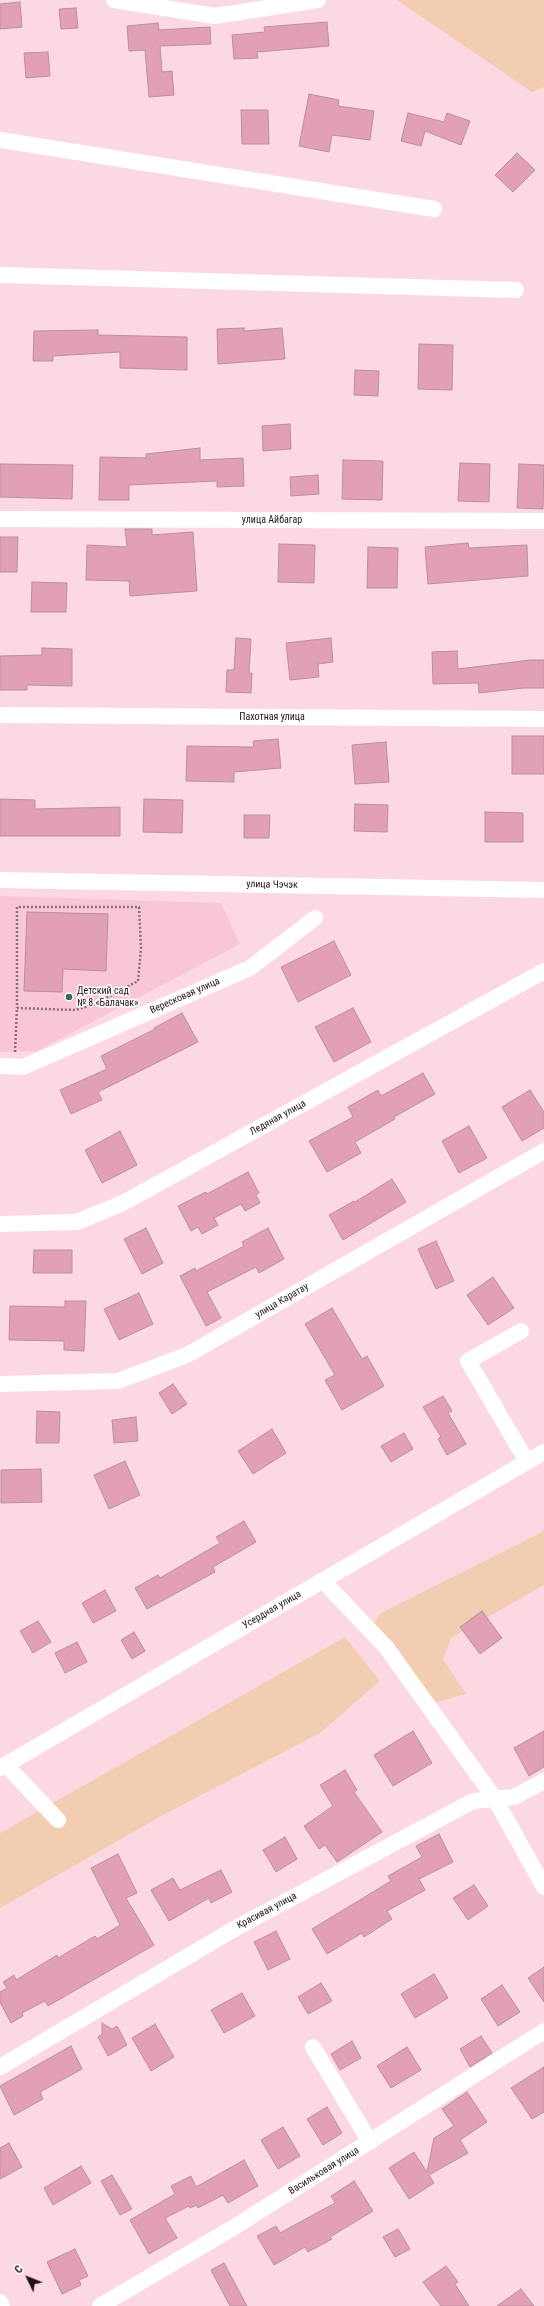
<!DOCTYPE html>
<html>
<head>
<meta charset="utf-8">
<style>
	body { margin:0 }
	#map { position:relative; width:544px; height:2306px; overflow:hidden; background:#fcd8e3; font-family:"Roboto Condensed",sans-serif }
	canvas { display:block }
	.north { position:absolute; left:8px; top:2258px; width:40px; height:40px; -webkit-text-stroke:3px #fff; paint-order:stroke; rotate:313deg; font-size:11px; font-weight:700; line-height:16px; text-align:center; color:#211217 }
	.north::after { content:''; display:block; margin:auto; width:14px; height:18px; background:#211217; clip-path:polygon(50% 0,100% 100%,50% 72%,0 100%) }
</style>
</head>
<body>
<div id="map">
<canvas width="544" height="2306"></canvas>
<div class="north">С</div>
</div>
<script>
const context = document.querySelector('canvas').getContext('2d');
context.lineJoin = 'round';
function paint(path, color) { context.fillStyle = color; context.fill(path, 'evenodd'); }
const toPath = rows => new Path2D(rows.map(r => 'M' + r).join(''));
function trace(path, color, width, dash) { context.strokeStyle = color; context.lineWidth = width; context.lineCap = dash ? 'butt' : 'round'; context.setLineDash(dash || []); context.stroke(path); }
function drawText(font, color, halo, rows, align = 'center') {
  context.font = font + ' "Roboto Condensed",sans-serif'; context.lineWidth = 3; context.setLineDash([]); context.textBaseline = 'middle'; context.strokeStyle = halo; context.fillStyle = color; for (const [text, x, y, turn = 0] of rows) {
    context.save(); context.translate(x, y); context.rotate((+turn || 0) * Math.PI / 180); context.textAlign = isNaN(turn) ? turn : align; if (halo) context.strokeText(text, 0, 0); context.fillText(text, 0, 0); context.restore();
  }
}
paint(toPath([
	[0,896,221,903,240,944,37,1051,0,1052]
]), '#f9c6d6');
paint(toPath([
	[397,0,544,0,544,87,532,92],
	[544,1531,544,1585,451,1638,443,1659,466,1694,436,1702,367,1633,381,1613],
	[345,1637,380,1681,320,1733,163,1815,0,1908,0,1833]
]), '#f2cdb2');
const building = toPath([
	[20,2,22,27,0,29,0,4,20,2],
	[76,8,78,28,61,29,59,9,76,8],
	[327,22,329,46,257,52,258,58,234,59,232,35,265,32,264,27,327,22],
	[158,23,159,30,210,27,211,44,160,46,162,72,172,71,174,95,149,97,145,50,129,51,127,26,158,23],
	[48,52,50,76,26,78,24,53,48,52],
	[309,94,339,100,338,106,374,111,370,140,332,135,329,152,299,146,309,94],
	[241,110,268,110,269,144,242,144,241,110],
	[408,113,444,122,447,113,470,121,461,145,425,131,421,146,401,141,408,113],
	[517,153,535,170,513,192,495,175,517,153],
	[244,328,244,331,282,328,285,359,218,364,217,329,244,328],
	[98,330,98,335,187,337,187,370,120,368,120,352,53,356,53,361,33,361,34,331,98,330],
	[419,344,453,345,452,390,418,389,419,344],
	[355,370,379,371,378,396,354,395,355,370],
	[290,424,291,449,263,451,262,426,290,424],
	[200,448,200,460,243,458,244,486,217,487,217,481,129,485,129,500,99,500,100,457,146,458,146,454,200,448],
	[343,460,383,461,382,500,342,499,343,460],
	[460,463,490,464,489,502,458,501,460,463],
	[0,464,73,465,72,499,0,497,0,464],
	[519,464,544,465,543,509,517,508,519,464],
	[318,475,319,494,291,496,290,477,318,475],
	[125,529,152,529,152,535,193,532,197,591,130,596,129,581,86,580,87,545,127,547,125,529],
	[0,537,18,537,17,572,0,572,0,537],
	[468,543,469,548,527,545,528,576,428,584,425,547,468,543],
	[279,544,315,545,314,583,278,582,279,544],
	[368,547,398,548,397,588,367,588,368,547],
	[32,582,67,583,66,612,31,612,32,582],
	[236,638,251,639,249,673,252,673,251,693,226,692,227,670,234,670,236,638],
	[331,638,333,662,318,664,319,677,290,680,286,643,331,638],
	[42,648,72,649,72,686,27,685,27,690,0,690,0,656,42,655,42,648],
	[457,651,458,669,530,660,544,660,544,688,524,688,479,693,478,683,433,684,432,652,457,651],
	[512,736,544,736,544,774,512,774,512,736],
	[278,739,281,768,234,772,234,782,186,781,187,746,254,747,253,741,278,739],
	[386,742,389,782,355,784,352,745,386,742],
	[0,799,35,800,35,809,120,807,120,836,0,836,0,799],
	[144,799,183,800,182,833,143,832,144,799],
	[355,804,388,805,387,832,354,831,355,804],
	[485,812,523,813,523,842,485,842,485,812],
	[244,815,270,815,269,838,244,838,244,815],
	[27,912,108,914,106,971,63,969,62,992,24,991,27,912],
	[334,941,351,975,298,1002,281,967,334,941],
	[353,1008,371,1042,334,1062,315,1027,353,1008],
	[182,1013,198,1042,98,1092,102,1100,71,1114,60,1090,107,1069,101,1056,155,1029,154,1028,182,1013],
	[423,1073,435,1094,394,1117,395,1119,355,1142,361,1153,327,1172,309,1141,353,1117,348,1107,378,1090,381,1096,423,1073],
	[530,1090,544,1112,544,1128,522,1141,502,1107,530,1090],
	[469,1126,487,1158,459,1173,442,1141,469,1126],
	[120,1131,137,1165,102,1183,85,1150,120,1131],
	[248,1172,259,1193,256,1195,260,1203,245,1211,241,1204,214,1218,218,1225,202,1234,198,1227,191,1231,178,1206,206,1192,207,1194,248,1172],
	[392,1179,406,1202,343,1240,329,1215,354,1201,355,1202,392,1179],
	[146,1228,163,1263,142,1274,124,1239,146,1228],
	[268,1228,284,1259,259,1273,256,1267,207,1292,221,1318,206,1326,180,1276,195,1268,196,1271,244,1246,242,1242,268,1228],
	[436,1241,454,1281,436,1289,418,1249,436,1241],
	[34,1250,72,1250,72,1273,33,1273,34,1250],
	[493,1277,514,1308,488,1325,467,1295,493,1277],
	[139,1293,153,1324,119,1340,104,1309,139,1293],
	[65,1301,86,1301,84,1351,64,1350,64,1341,9,1340,10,1306,65,1307,65,1301],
	[332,1308,362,1359,367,1356,384,1386,342,1410,325,1380,335,1375,305,1324,332,1308],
	[173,1384,187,1404,172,1414,159,1393,173,1384],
	[443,1396,452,1411,448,1413,466,1444,447,1455,438,1439,441,1437,423,1407,443,1396],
	[37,1411,60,1412,59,1443,36,1443,37,1411],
	[136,1417,138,1441,114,1443,112,1420,136,1417],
	[272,1429,286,1453,253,1474,238,1451,272,1429],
	[404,1433,413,1449,391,1462,381,1446,404,1433],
	[125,1461,140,1495,109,1509,94,1475,125,1461],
	[41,1469,42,1502,1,1503,1,1470,41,1469],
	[244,1521,256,1542,213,1567,215,1572,147,1609,135,1588,158,1575,160,1578,220,1543,216,1537,244,1521],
	[105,1590,116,1611,93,1623,82,1603,105,1590],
	[482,1611,502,1638,480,1654,460,1627,482,1611],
	[38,1621,51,1642,33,1653,20,1631,38,1621],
	[134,1632,145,1651,132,1659,121,1640,134,1632],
	[77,1642,87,1662,65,1673,55,1653,77,1642],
	[413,1731,432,1763,393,1786,374,1755,413,1731],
	[544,1731,544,1767,529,1776,514,1748,544,1731],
	[345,1770,357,1790,354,1792,382,1832,337,1862,325,1845,319,1849,304,1826,333,1806,320,1785,345,1770],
	[439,1834,453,1862,419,1879,425,1890,387,1911,392,1919,364,1937,362,1933,327,1954,312,1929,391,1881,388,1876,422,1857,416,1846,439,1834],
	[285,1837,297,1859,276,1872,263,1850,285,1837],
	[118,1854,137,1893,126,1898,154,1945,48,2006,45,2001,22,2013,23,2016,11,2023,0,2002,0,1992,7,1988,3,1982,14,1975,16,1980,57,1955,58,1958,95,1936,97,1939,120,1925,91,1868,118,1854],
	[221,1870,232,1892,211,1903,209,1898,169,1921,151,1890,173,1878,180,1890,221,1870],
	[474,1885,488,1906,468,1920,453,1898,474,1885],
	[276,1931,290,1959,268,1970,254,1942,276,1931],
	[544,1967,544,2002,528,1978,544,1967],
	[434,1974,448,1998,415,2018,401,1994,434,1974],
	[321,1983,332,2001,308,2014,298,1997,321,1983],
	[502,1985,520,2012,498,2026,481,1999,502,1985],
	[242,1993,255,2016,224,2033,211,2010,242,1993],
	[102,2023,112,2029,117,2026,127,2045,108,2056,98,2037,102,2034,102,2023],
	[155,2024,174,2057,151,2071,132,2038,155,2024],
	[481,2036,492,2053,470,2067,460,2049,481,2036],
	[352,2041,361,2058,340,2070,331,2054,352,2041],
	[71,2046,82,2069,40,2092,43,2099,14,2115,0,2086,71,2046],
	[407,2047,421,2070,391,2088,377,2066,407,2047],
	[544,2067,544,2112,532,2119,511,2088,544,2067],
	[467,2092,487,2122,460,2140,468,2153,429,2175,434,2183,409,2199,389,2168,414,2152,427,2172,434,2138,454,2126,442,2109,467,2092],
	[327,2107,342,2133,323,2145,307,2119,327,2107],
	[283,2127,300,2156,278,2169,261,2140,283,2127],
	[9,2143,22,2167,0,2179,0,2148,9,2143],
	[244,2160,258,2186,228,2203,223,2195,198,2208,197,2205,190,2208,189,2206,165,2218,177,2238,149,2254,130,2220,175,2194,171,2186,191,2176,196,2187,244,2160],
	[81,2166,91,2183,53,2205,44,2188,81,2166],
	[112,2175,132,2209,120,2215,101,2181,112,2175],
	[354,2181,373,2211,330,2237,332,2239,308,2252,305,2247,274,2265,257,2236,276,2226,280,2233,335,2203,331,2196,354,2181],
	[398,2229,410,2249,395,2257,383,2237,398,2229],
	[75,2249,88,2276,79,2280,81,2285,62,2294,47,2262,75,2249],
	[224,2263,247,2306,230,2306,211,2270,224,2263],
	[446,2266,458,2282,455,2284,469,2306,441,2306,423,2282,446,2266],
	[521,2289,534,2306,497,2306,521,2289]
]);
paint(building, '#e1a0b5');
trace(building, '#b9909d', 1);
trace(toPath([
	[15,1052,17,1008,75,1010,93,1005,138,981,141,948,139,907,17,907,17,1008]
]), '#887077', 2.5, [2, 2]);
trace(toPath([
	[114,0,215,16,318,0],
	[0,140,434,209],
	[0,275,516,290],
	[0,519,544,521],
	[0,715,544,719],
	[0,880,544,890],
	[0,1066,23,1067,250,968,315,918],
	[0,1224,77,1222,123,1203,544,971],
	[521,1331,468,1361,527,1462],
	[0,1384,118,1381,187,1355,544,1151],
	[323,1581,386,1647,495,1799,544,1887],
	[6,1765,58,1820],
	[0,1768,544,1452],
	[313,2047,370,2142],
	[0,2067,236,1928,473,1801,514,1797,544,1781],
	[0,2302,2,2306],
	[100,2306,236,2226,544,2031]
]), '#fff', 16);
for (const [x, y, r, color] of [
	[69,997,4,"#2a6e61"]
]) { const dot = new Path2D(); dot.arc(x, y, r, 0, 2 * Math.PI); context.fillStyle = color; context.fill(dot); trace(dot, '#fff', 1.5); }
drawText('10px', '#211217', '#fff', [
	["улица Айбагар",272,520],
	["Пахотная улица",272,717],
	["улица Чэчэк",272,885,1],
	["Вересковая улица",185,996,-24],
	["Ледяная улица",278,1118,-29],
	["улица Каратау",282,1301,-30],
	["Усердная улица",272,1610,-30],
	["Красивая улица",267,1911,-28],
	["Васильковая улица",324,2171,-32]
]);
drawText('10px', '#211217', '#fff', [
	["Детский сад",77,991],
	["№ 8 «Балачак»",77,1003]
], 'left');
</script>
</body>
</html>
